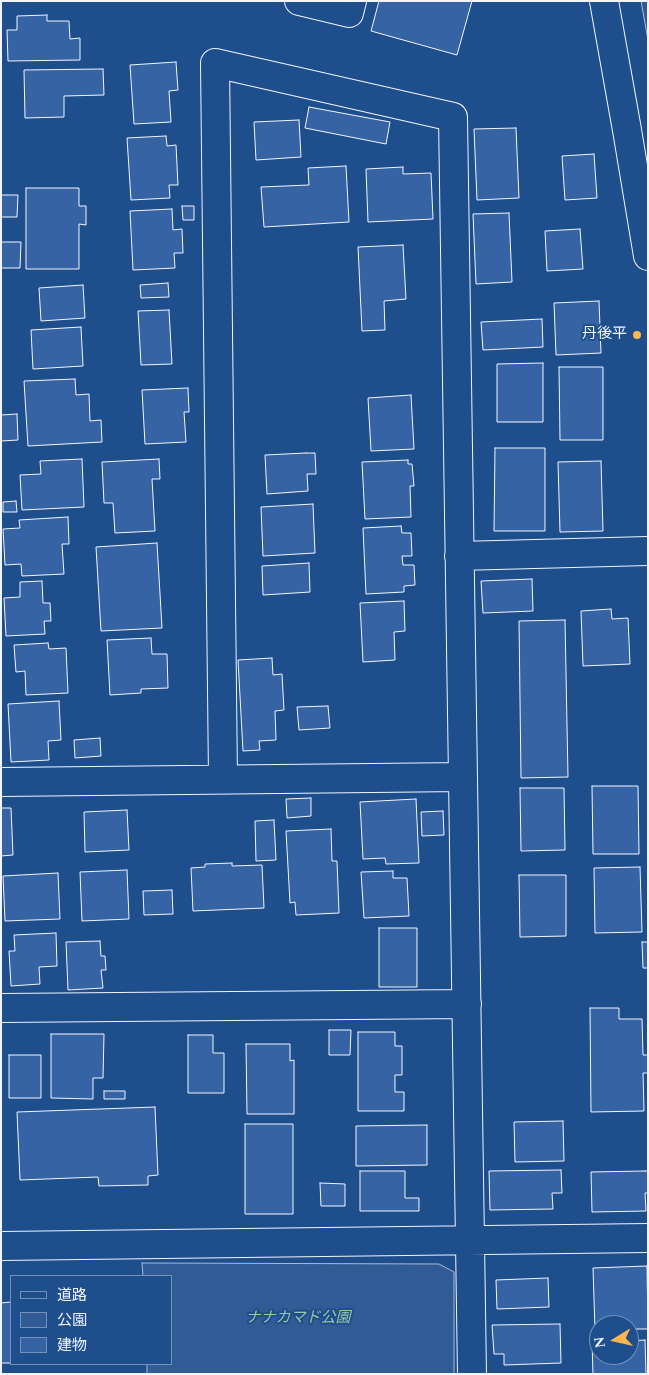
<!DOCTYPE html>
<html>
<head>
<meta charset="utf-8">
<style>
	body { margin:0 }
	#map { position:relative; width:649px; height:1375px; overflow:hidden; background:#1f4e8c; font-family:Spectral,"Noto Sans JP",serif }
	canvas { display:block }
	.frame { position:absolute; inset:0; border:2px solid #f2f6ff; pointer-events:none }
	.legend { position:absolute; left:10px; top:1275px; width:162px; height:90px; box-sizing:border-box; background:#1f4e8c; border:1px solid #7391ba; margin:0; padding:6px 9px; list-style:none; font-size:15px; color:#f2f6ff }
	.legend li { display:flex; align-items:center; gap:10px; height:25px }
	.legend b { width:25px; border:1px solid #7391ba }
	.north { position:absolute; left:589px; top:1315px; width:50px; height:50px; box-sizing:border-box; background:#1f4e8c; border:1px solid #7391ba; border-radius:50%; rotate:261deg; font-size:14px; font-weight:700; line-height:20px; text-align:center; color:#f2f6ff }
	.north::after { content:''; display:block; margin:auto; width:18px; height:22px; background:#ffb74d; clip-path:polygon(50% 0,100% 100%,50% 72%,0 100%) }
</style>
</head>
<body>
<div id="map">
<canvas width="649" height="1375"></canvas>
<div class="frame"></div>
<ul class="legend">
<li><b style="height:6px;background:#1f4e8c"></b>道路</li>
<li><b style="height:14px;background:#305b95"></b>公園</li>
<li><b style="height:14px;background:#3563a3"></b>建物</li>
</ul>
<div class="north">N</div>
</div>
<script>
const context = document.querySelector('canvas').getContext('2d');
context.lineJoin = 'round';
function paint(path, color) { context.fillStyle = color; context.fill(path, 'evenodd'); }
const toPath = rows => new Path2D(rows.map(r => 'M' + r).join(''));
function trace(path, color, width, dash) { context.strokeStyle = color; context.lineWidth = width; context.lineCap = dash ? 'butt' : 'round'; context.setLineDash(dash || []); context.stroke(path); }
function drawText(font, color, halo, rows, align = 'center') {
  context.font = font + ' Spectral,"Noto Sans JP",serif'; context.lineWidth = 4; context.setLineDash([]); context.textBaseline = 'middle'; context.strokeStyle = halo; context.fillStyle = color; for (const [text, x, y, turn = 0] of rows) {
    context.save(); context.translate(x, y); context.rotate((+turn || 0) * Math.PI / 180); context.textAlign = isNaN(turn) ? turn : align; if (halo) context.strokeText(text, 0, 0); context.fillText(text, 0, 0); context.restore();
  }
}
const green = toPath([
	[641,1,648,1,648,40,641,1],
	[142,1263,439,1264,454,1272,454,1374,147,1374,147,1364,171,1364,171,1276,143,1276,142,1263]
]);
paint(green, '#305b95');
trace(green, '#a8bbd7', 1);
const building = toPath([
	[379,1,472,1,457,55,371,31,379,1],
	[47,15,47,21,69,21,70,39,80,38,80,60,8,61,7,30,17,30,17,16,47,15],
	[176,62,178,90,169,91,171,122,134,124,130,65,176,62],
	[103,69,104,95,64,96,64,117,25,118,24,70,103,69],
	[309,107,390,122,386,144,305,128,309,107],
	[299,120,301,157,256,160,254,122,299,120],
	[516,128,519,198,477,200,474,129,516,128],
	[166,136,167,146,176,145,178,185,169,185,170,198,131,200,127,138,166,136],
	[594,154,597,198,565,200,562,156,594,154],
	[346,166,349,222,264,227,261,187,309,185,308,168,346,166],
	[403,167,403,174,431,173,433,219,368,222,366,169,403,167],
	[26,188,79,188,79,206,86,206,86,225,79,224,79,269,26,269,26,188],
	[1,195,18,195,17,217,1,217,1,195],
	[182,206,194,206,194,220,183,220,182,206],
	[172,209,173,230,182,229,183,253,174,253,175,268,133,270,130,211,172,209],
	[509,213,512,282,476,284,473,214,509,213],
	[580,229,583,269,547,271,545,231,580,229],
	[1,242,21,242,20,268,1,268,1,242],
	[403,245,406,299,384,301,385,330,362,331,358,247,403,245],
	[168,283,169,297,141,298,140,285,168,283],
	[83,285,85,318,41,321,39,288,83,285],
	[599,301,601,353,556,355,554,303,599,301],
	[169,310,172,364,141,365,138,311,169,310],
	[542,319,543,347,483,350,481,322,542,319],
	[81,327,83,366,33,369,31,330,81,327],
	[543,363,543,422,497,422,497,364,543,363],
	[559,367,603,367,603,440,560,440,559,367],
	[75,379,76,395,89,394,90,421,101,420,102,442,28,446,24,381,75,379],
	[188,388,189,412,184,412,186,442,145,444,142,390,188,388],
	[411,395,414,449,371,451,368,398,411,395],
	[17,414,18,440,1,441,1,415,17,414],
	[495,448,545,448,545,531,494,531,495,448],
	[306,453,315,453,316,474,307,474,308,491,267,494,265,455,306,453],
	[82,459,84,507,22,510,20,475,41,474,40,461,82,459],
	[159,459,160,479,152,479,155,531,115,533,113,503,104,503,102,462,159,459],
	[408,460,408,464,412,464,414,486,410,486,411,517,365,519,362,462,408,460],
	[601,461,603,531,560,532,558,462,601,461],
	[16,501,17,512,3,512,3,502,16,501],
	[313,504,315,553,263,556,261,507,313,504],
	[68,517,69,544,62,544,64,574,22,576,21,564,5,565,3,529,20,528,19,520,68,517],
	[401,526,402,533,411,533,412,556,402,556,403,565,414,565,415,585,404,586,404,592,366,594,363,528,401,526],
	[157,543,162,628,101,631,96,547,157,543],
	[309,563,310,592,263,595,262,566,309,563],
	[532,579,533,611,483,613,481,581,532,579],
	[42,581,43,603,50,603,51,621,44,621,45,634,6,636,4,598,20,597,20,582,42,581],
	[404,601,405,631,394,632,395,660,363,662,360,603,404,601],
	[611,609,612,619,628,618,630,664,583,666,581,611,611,609],
	[565,620,568,777,521,778,519,621,565,620],
	[151,638,152,654,167,654,168,688,141,689,141,693,110,695,107,640,151,638],
	[48,643,49,649,66,648,68,693,26,695,25,671,16,672,14,645,48,643],
	[272,658,273,675,282,674,284,710,275,711,276,740,259,741,260,750,243,751,238,660,272,658],
	[59,701,61,740,48,741,49,760,11,762,8,704,59,701],
	[328,706,330,728,299,730,297,707,328,706],
	[100,738,101,756,75,758,74,740,100,738],
	[592,786,638,786,639,854,593,854,592,786],
	[520,788,564,788,565,850,521,851,520,788],
	[311,798,311,816,287,818,286,799,311,798],
	[416,799,419,863,386,864,385,858,363,859,360,802,416,799],
	[1,808,11,808,13,855,1,856,1,808],
	[127,810,129,850,85,852,84,812,127,810],
	[443,811,444,835,422,836,421,812,443,811],
	[274,820,276,860,256,861,255,821,274,820],
	[331,829,332,861,337,861,339,913,296,915,295,902,290,903,286,831,331,829],
	[232,863,232,866,262,865,264,908,193,911,191,868,205,867,205,864,232,863],
	[640,867,642,932,595,933,594,868,640,867],
	[127,870,129,919,82,921,80,872,127,870],
	[393,871,393,878,407,878,409,916,364,918,361,872,393,871],
	[58,873,60,919,5,921,3,876,58,873],
	[519,875,566,875,566,936,520,937,519,875],
	[172,890,173,914,144,915,143,891,172,890],
	[379,928,417,928,417,987,379,987,379,928],
	[56,933,57,966,39,967,40,984,11,986,9,951,15,951,14,935,56,933],
	[100,941,101,956,105,956,106,970,101,970,103,988,68,990,66,942,100,941],
	[642,942,648,942,648,968,643,968,642,942],
	[590,1008,619,1008,619,1019,642,1019,643,1055,648,1055,648,1073,643,1073,644,1111,591,1112,590,1008],
	[329,1030,351,1030,350,1055,329,1055,329,1030],
	[358,1032,395,1032,395,1046,402,1046,402,1075,395,1075,395,1092,404,1092,404,1111,358,1111,358,1032],
	[51,1034,104,1034,103,1078,93,1078,93,1099,51,1098,51,1034],
	[188,1035,213,1035,213,1053,224,1053,224,1093,188,1093,188,1035],
	[246,1044,290,1044,290,1061,294,1060,294,1114,247,1114,246,1044],
	[9,1055,41,1055,41,1098,9,1098,9,1055],
	[104,1091,125,1091,125,1099,104,1099,104,1091],
	[155,1107,158,1175,148,1176,148,1185,99,1186,98,1177,20,1180,17,1112,155,1107],
	[563,1121,564,1161,515,1162,514,1122,563,1121],
	[245,1124,293,1124,293,1214,245,1214,245,1124],
	[427,1125,427,1165,356,1166,356,1126,427,1125],
	[561,1170,562,1193,552,1193,553,1209,490,1210,489,1171,561,1170],
	[360,1171,405,1171,405,1198,419,1198,419,1211,360,1211,360,1171],
	[645,1171,648,1171,648,1193,645,1193,646,1211,592,1212,591,1172,645,1171],
	[320,1183,345,1184,345,1206,321,1206,320,1183],
	[647,1266,648,1329,629,1329,629,1325,599,1325,599,1330,595,1330,593,1268,647,1266],
	[548,1278,549,1307,497,1309,496,1280,548,1278],
	[11,1302,11,1363,1,1363,1,1303,11,1302],
	[560,1324,561,1363,504,1365,504,1354,494,1354,492,1325,560,1324],
	[645,1340,646,1374,593,1374,592,1342,599,1341,599,1355,629,1355,629,1341,645,1340]
]);
paint(building, '#3563a3');
trace(building, '#f2f6ff', 1);
const minor = toPath([
	[299,1,349,13,352,1],
	[604,1,627,130,648,256],
	[459,556,648,551],
	[223,779,215,63,453,117,472,1374],
	[1,782,463,777],
	[1,1008,467,1004],
	[1,1246,648,1238]
]);
trace(minor, '#f2f6ff', 30);
trace(minor, '#1f4e8c', 28);
for (const [x, y, r, color] of [
	[637,335,5,"#ffb74d"]
]) { const dot = new Path2D(); dot.arc(x, y, r, 0, 2 * Math.PI); context.fillStyle = color; context.fill(dot); trace(dot, '#1f4e8c', 2); }
drawText('15px', '#f2f6ff', '#1f4e8c', [
	["丹後平",627,335]
], 'right');
drawText('italic 15px', '#97c8a6', '#1f4e8c', [
	["ナナカマド公園",298,1319]
]);
</script>
</body>
</html>
